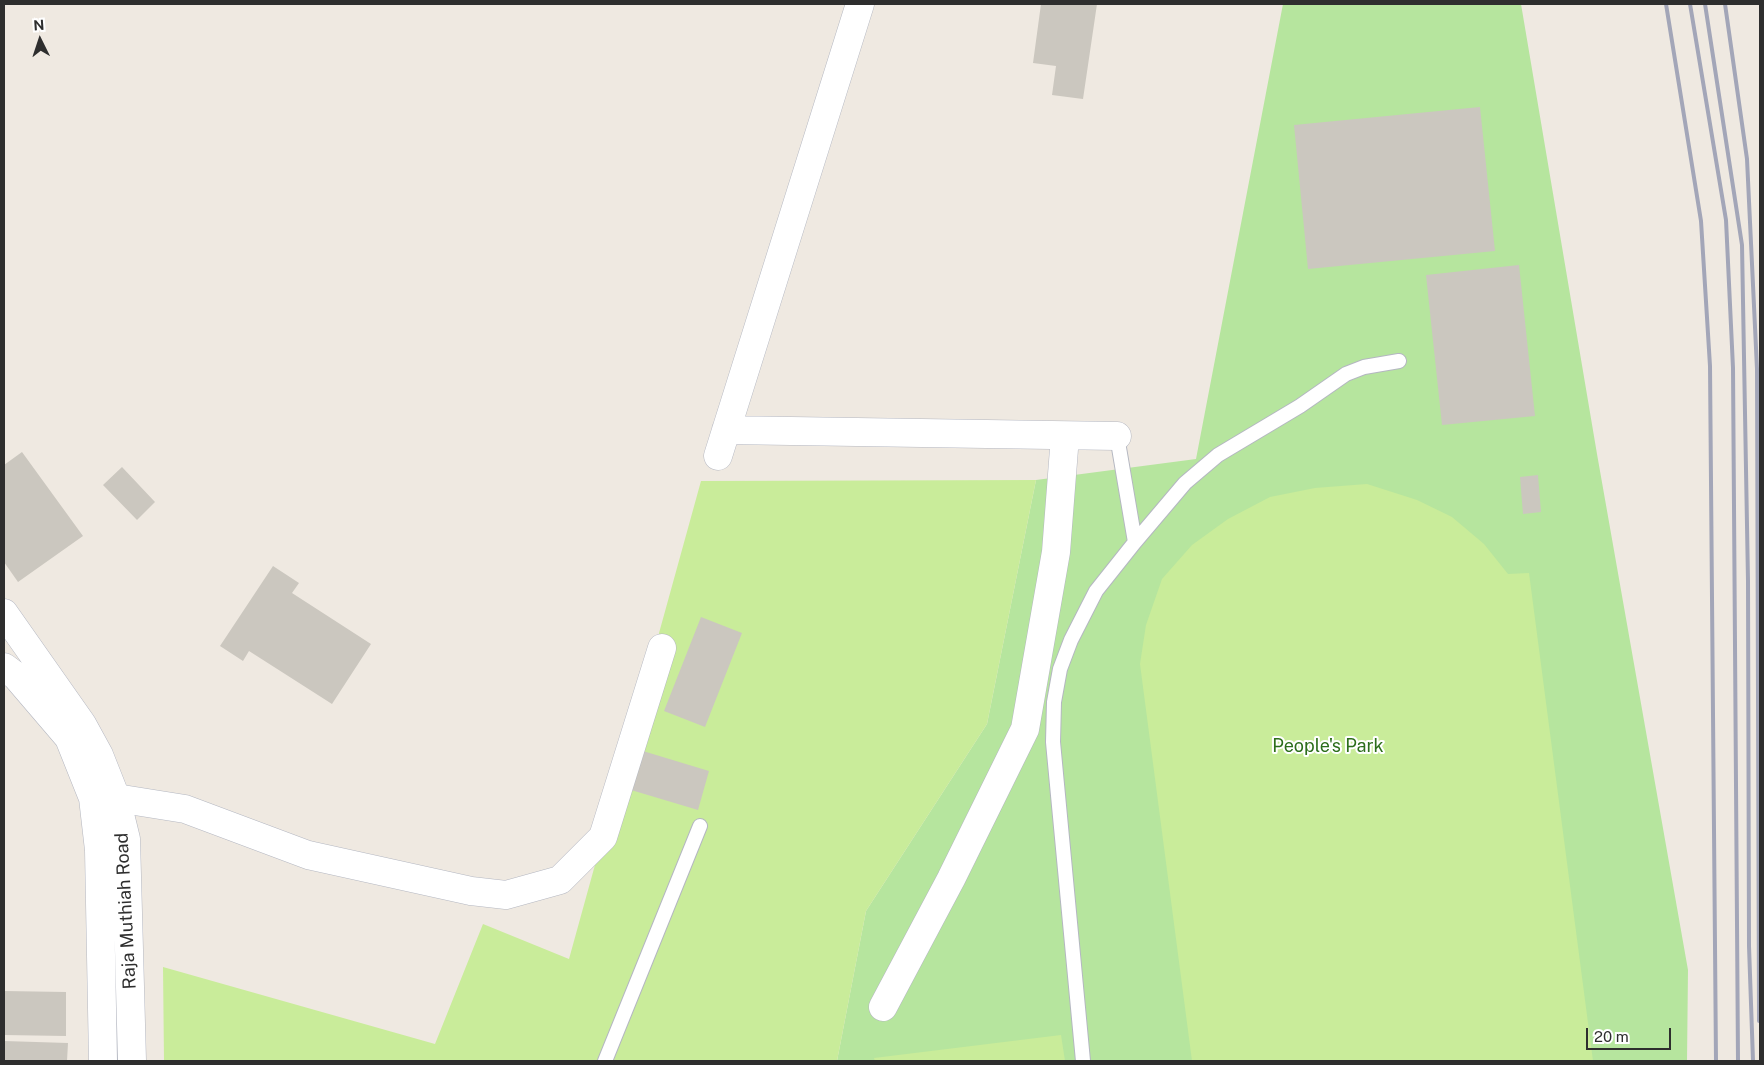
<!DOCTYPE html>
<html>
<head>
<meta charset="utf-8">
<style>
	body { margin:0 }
	#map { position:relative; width:1764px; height:1065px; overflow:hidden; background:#efe9e1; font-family:"Public Sans",sans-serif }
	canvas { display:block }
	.frame { position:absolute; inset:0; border:5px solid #2e2e2e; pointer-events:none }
	.north { position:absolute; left:15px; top:15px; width:50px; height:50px; -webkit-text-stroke:4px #fff; paint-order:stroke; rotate:356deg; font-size:14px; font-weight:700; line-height:20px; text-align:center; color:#2e2e2e }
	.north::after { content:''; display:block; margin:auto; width:18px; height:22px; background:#2e2e2e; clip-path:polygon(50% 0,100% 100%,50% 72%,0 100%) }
	.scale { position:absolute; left:1586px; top:1028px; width:85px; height:22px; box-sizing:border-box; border:2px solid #2e2e2e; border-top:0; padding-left:6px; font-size:15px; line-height:18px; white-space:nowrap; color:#2e2e2e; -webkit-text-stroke:4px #fff; paint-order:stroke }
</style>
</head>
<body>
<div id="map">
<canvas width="1764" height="1065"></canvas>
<div class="frame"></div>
<div class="north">N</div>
<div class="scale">20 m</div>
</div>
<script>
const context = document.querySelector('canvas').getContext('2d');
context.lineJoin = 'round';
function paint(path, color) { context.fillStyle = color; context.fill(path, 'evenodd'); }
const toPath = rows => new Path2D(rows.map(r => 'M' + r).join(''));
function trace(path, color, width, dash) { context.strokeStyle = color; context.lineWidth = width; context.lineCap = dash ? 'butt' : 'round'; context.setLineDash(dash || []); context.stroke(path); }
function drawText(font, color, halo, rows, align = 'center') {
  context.font = font + ' "Public Sans",sans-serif'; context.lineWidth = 4; context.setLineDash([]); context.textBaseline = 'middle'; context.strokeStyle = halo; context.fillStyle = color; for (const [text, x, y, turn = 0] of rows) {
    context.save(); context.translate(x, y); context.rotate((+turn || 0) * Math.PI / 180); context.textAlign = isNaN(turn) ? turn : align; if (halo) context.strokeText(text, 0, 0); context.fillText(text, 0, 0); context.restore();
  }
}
paint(toPath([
	[1283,4,1521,4,1597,454,1688,970,1687,1061,837,1061,866,911,987,724,1036,480,1196,459]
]), '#b6e59e');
paint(toPath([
	[1036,480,987,724,866,911,837,1061,164,1061,163,967,435,1044,483,924,569,959,701,481],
	[1367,484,1417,500,1452,517,1484,544,1508,574,1529,573,1593,1061,1192,1061,1140,664,1146,625,1162,579,1192,545,1228,519,1270,497,1315,488],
	[1061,1035,1065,1061,875,1061,874,1058]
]), '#c9ec9a');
paint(toPath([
	[1041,4,1097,4,1083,99,1052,95,1056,66,1033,63],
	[1480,107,1495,251,1308,269,1294,125],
	[1519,265,1535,416,1442,425,1426,275],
	[22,452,83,536,18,582,4,562,4,465],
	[122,467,155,502,137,520,103,485],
	[1538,475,1541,512,1523,514,1520,477],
	[273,566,299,583,292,593,371,644,332,704,249,651,243,661,220,646],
	[701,617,742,633,705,727,664,711],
	[633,748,709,771,698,810,621,787],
	[4,991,66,992,66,1036,4,1035],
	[4,1041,68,1043,67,1061,4,1061]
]), '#cbc7bf');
const service = toPath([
	[1117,436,1135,542],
	[605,1061,700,826],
	[1083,1061,1053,742,1054,702,1060,669,1071,640,1096,591,1135,542,1185,483,1218,455,1300,406,1346,374,1364,367,1399,361]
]);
const minor = toPath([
	[726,430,1117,436],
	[718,456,860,4],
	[95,798,116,798,185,809,308,855,471,891,506,895,560,880,603,837,662,648],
	[883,1007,951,879,1025,729,1056,552,1065,436]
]);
const secondary = toPath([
	[4,613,82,724,99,755,116,798,126,839,132,1061],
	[4,667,16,676,69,738,93,798,99,850,103,1061]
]);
trace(service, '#b4b7c1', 16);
trace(minor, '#b4b7c1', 29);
trace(secondary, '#b4b7c1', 29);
trace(service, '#fff', 14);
trace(minor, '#fff', 28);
trace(secondary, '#fff', 28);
trace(toPath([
	[1666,4,1701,221,1710,366,1716,1061],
	[1690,4,1726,220,1733,368,1738,1061],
	[1705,4,1742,245,1748,581,1749,946,1753,1061],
	[1725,4,1747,159,1757,369,1759,1021]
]), '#a3a6b8', 4);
drawText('18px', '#2c6e1b', '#fff', [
	["People's Park",1328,746]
]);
drawText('18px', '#2e2e2e', '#fff', [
	["Raja Muthiah Road",126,911,-93]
]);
</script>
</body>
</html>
